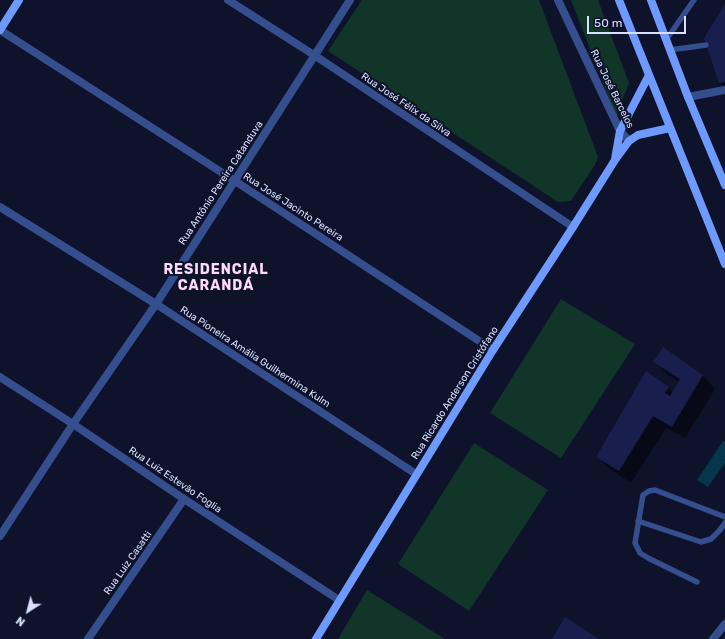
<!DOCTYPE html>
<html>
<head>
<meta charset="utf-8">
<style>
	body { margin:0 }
	#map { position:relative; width:725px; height:639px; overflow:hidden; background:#0e122a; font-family:Rubik,sans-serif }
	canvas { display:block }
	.north { position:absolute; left:8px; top:591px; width:40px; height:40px; -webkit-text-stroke:3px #0e122a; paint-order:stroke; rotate:216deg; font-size:11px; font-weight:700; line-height:16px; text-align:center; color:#d7e0ff }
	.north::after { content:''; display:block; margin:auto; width:14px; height:18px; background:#d7e0ff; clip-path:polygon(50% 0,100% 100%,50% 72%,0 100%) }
	.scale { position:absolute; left:587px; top:16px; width:99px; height:18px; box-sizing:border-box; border:2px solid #d7e0ff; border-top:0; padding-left:5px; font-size:12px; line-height:14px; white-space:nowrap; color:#d7e0ff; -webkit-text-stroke:3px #0e122a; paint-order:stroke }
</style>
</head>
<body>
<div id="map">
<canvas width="725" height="639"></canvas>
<div class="north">N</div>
<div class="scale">50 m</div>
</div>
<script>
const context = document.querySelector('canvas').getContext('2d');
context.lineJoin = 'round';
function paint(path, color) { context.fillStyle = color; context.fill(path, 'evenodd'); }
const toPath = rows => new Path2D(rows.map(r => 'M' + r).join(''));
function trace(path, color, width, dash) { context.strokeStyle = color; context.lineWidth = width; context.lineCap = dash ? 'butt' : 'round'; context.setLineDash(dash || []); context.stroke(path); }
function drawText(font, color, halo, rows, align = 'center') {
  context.font = font + ' Rubik,sans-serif'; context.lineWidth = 4; context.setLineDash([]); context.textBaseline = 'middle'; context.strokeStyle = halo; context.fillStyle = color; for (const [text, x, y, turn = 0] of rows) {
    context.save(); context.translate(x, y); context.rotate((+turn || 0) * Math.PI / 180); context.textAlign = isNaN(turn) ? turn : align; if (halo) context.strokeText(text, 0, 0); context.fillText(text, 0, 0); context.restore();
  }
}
paint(toPath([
	[362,0,539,0,598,157,595,165,571,201,558,202,328,51],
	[571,0,598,0,629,83,616,116],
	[561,299,635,344,561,458,490,413],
	[474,443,548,490,469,611,398,564],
	[367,590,445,639,338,639]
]), '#113528');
paint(toPath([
	[723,441,725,442,725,463,708,487,697,480]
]), '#06364b');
paint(toPath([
	[725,6,725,85,723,86,720,83,705,38],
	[663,349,703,376,715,389,685,438,666,428,631,483,610,469,597,457,646,373,668,388,673,393,679,382,667,374,654,361]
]), '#0007');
paint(toPath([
	[725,4,725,82,719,83,704,38],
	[663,347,703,375,672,427,653,416,619,471,596,457,646,371,669,387,665,393,670,396,680,379,653,362],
	[565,617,599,639,552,639]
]), '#191f4d');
trace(toPath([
	[666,40,694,0],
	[670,50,706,45],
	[638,521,701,542,711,539,719,531,725,523],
	[697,582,648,558,640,553,635,543,643,495,649,491,655,490,725,517]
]), '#354e8d', 5.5);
trace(toPath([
	[228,0,314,55,573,227],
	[558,0,620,131,629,141],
	[0,30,235,181,493,350],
	[688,97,725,90],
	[0,207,156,304,416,474],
	[0,377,73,424,184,499,339,600],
	[0,536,73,424,156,304,350,0],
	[88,639,184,499],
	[713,639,725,624]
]), '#354e8d', 8);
trace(toPath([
	[619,0,725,264],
	[651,0,688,97,725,185],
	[0,30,19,0],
	[615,159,620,131,649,75],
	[316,639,493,350,573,227,615,160,629,141,638,135,670,128]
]), '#6e9aff', 8);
drawText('10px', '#d7e0ff', '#0e122a', [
	["Rua José Barcelos",612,89,64],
	["Rua José Félix da Silva",406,105,34],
	["Rua Antônio Pereira Catanduva",221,183,-57],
	["Rua José Jacinto Pereira",293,207,33],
	["Rua Pioneira Amália Guilhermina Kulm",255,357,33],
	["Rua Ricardo Anderson Cristófano",455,393,-58],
	["Rua Luiz Estevão Foglia",175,480,34],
	["Rua Luiz Casatti",128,563,-55]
]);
context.letterSpacing = '1px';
drawText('bold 14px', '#ffd9fd', '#0e122a', [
	["RESIDENCIAL",216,270],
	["CARANDÁ",216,286]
]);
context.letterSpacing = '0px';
</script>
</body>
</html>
